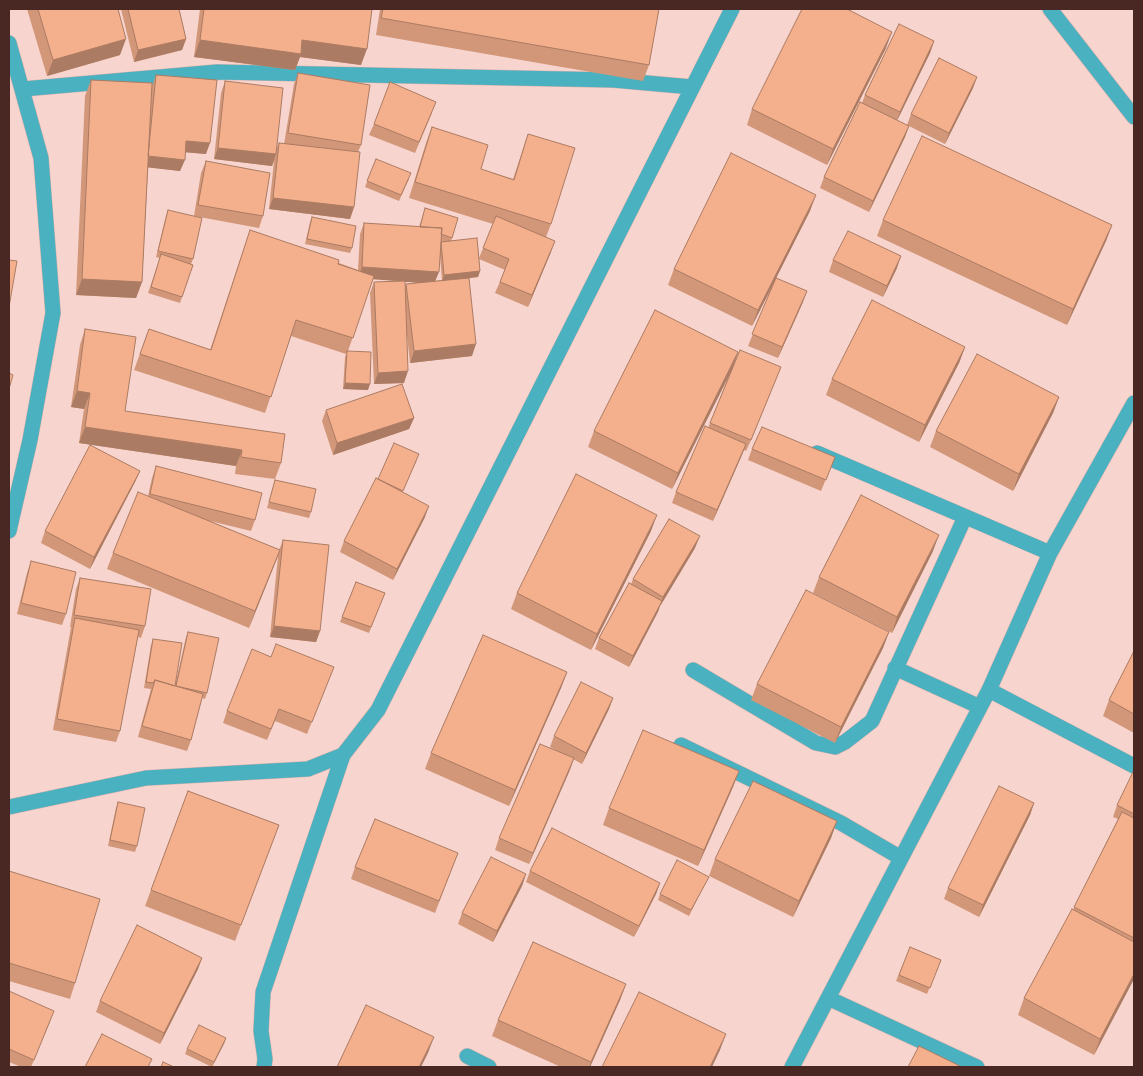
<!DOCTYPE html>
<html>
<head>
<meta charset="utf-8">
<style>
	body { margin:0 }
	#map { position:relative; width:1143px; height:1076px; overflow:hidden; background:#f8d4ce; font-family:"IBM Plex Sans",sans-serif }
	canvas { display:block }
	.frame { position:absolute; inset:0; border:10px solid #492723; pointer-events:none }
</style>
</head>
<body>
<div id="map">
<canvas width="1143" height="1076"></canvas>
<div class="frame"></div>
</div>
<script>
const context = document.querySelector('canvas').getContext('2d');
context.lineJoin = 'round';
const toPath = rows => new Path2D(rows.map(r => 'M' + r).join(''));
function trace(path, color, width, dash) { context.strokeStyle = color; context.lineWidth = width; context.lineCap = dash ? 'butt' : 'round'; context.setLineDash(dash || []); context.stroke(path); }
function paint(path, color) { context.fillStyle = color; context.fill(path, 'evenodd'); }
const minor = toPath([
	[1050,9,1134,117],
	[9,43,41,158,53,313,30,440,9,531],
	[23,89,217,72,613,80,692,87],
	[817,453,1050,553],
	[895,668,980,707],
	[693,670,816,743,835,747,845,742,872,721,965,517],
	[989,690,1134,766],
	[681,745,841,823,901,858],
	[9,807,146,778,308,769,343,755,378,710,732,9],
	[828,998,977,1067],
	[467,1056,489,1067],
	[264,1067,265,1059,261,1031,263,992,343,755],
	[792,1067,989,690,1050,553,1134,403]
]);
trace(minor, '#d5b1ac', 16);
trace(minor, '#4ab1c0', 15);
paint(toPath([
	[27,9,118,9,120,55,47,76],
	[121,9,179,9,186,39,182,50,134,62],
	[200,9,372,9,361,65,300,57,295,70,194,57],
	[380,9,659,9,649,65,643,81,376,35],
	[934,41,930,53,897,120,907,125,911,114,977,77,973,88,945,144,909,126,905,137,869,212,820,188,824,177,862,103,865,95],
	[886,48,827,165,747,125,752,109],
	[298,73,361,145,358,152,354,207,350,219,269,209,274,161,272,166,214,159,221,93,225,81,277,147,279,143,284,144,294,84],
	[156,75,206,154,185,152,180,171,148,167,142,282,136,298,76,295,85,96,91,80,151,94,152,86],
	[432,113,415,153,369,135,374,124],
	[432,127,481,169,513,179,528,134,551,224,546,237,551,252,528,307,495,293,505,270,479,259,480,271,478,277,469,278,472,356,410,363,407,335,404,383,374,384,370,293,374,282,401,281,373,279,348,351,368,390,343,389,345,357,346,354,291,336,265,413,134,370,149,329,210,350,250,230,358,270,360,234,364,223,419,227,425,208,458,218,451,241,479,258,493,224,409,198,426,143],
	[440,256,442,280,435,281],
	[405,282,418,282,406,284,405,288],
	[376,159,409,179,399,201,365,187],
	[206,161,263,216,259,228,194,216,201,173],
	[168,210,193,259,191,264,193,265,180,303,148,293,160,258,156,257,166,216],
	[810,211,776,278,803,302,778,358,748,346,773,285,752,326,668,285,674,269],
	[312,217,352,248,350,253,305,244,310,222],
	[883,220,1112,225,1106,241,1067,325,877,236],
	[833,260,897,268,883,297,829,272],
	[85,329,125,411,281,463,275,479,235,474,236,466,79,443,84,409,71,407,80,345],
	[965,347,959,363,919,442,826,395,832,379],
	[738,352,734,364,781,367,746,451,744,450,713,521,672,503,676,492,708,428,731,371,672,489,588,447,594,431],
	[1059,397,1053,413,1013,491,930,447,936,431],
	[326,410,414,418,409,429,333,455,322,421],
	[752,449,835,457,821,491,748,460],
	[417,460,402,492,425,517,393,580,340,552,344,541,378,479],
	[156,466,255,520,251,531,210,521,279,550,283,540,320,631,316,642,270,637,278,556,249,628,107,569,113,553,148,496,152,478],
	[140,471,135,482,90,569,41,543,45,531],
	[275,480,311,512,309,518,267,508],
	[651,531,591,650,511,609,517,593],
	[695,548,659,608,629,667,595,649,599,638,631,584,633,579],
	[933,551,892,633,813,593,819,577],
	[31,561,66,614,62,625,17,614,27,573],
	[80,578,145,626,141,638,138,637,120,731,116,742,53,730,71,627,70,627,76,589],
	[356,582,385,593,369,633,340,622],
	[188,632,207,693,205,699,202,698,191,740,187,751,138,737,151,689,144,688,151,645,153,639,175,686,186,637],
	[889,632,883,648,835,743,751,700,757,684],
	[1134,651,1134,733,1103,716,1109,700],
	[271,657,334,667,307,734,275,721,267,740,223,723,227,711],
	[567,672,561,688,509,806,425,769,431,753],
	[613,698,609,709,582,764,573,759,529,864,495,850,499,838,561,753,550,747,554,736],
	[739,771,733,787,698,866,603,825,609,808],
	[1134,773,1134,979,1094,1055,1018,1015,1024,998,1073,910,1118,819,1113,817,1117,805],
	[188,791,279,825,235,941,145,906],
	[118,802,137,846,135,852,108,846,116,808],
	[1034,803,1030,815,979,917,944,899,948,888],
	[837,821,831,838,793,917,709,876,715,859],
	[458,853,435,913,351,879,355,867],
	[9,871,75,983,70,999,9,981],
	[530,871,660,883,656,894,634,937,526,882],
	[526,874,522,886,493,942,458,924,462,913],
	[709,877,706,882,689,916,658,900,660,894],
	[910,947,941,960,927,994,896,981],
	[202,958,198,969,160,1044,96,1012,100,1001],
	[626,984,620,1000,590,1067,561,1067,492,1036,498,1020],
	[9,991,50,1022,31,1067,21,1067,9,1062],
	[226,1038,212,1067,185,1054,187,1049]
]), '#d29779');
paint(toPath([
	[892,32,886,48,827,165,833,149],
	[126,39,120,55,47,76,53,60],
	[186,39,182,50,134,62,138,50],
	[200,40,302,40,367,49,361,65,300,57,295,70,194,57],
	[934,41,930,53,896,123,900,112],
	[977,77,973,88,945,144,949,133],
	[909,126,905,137,869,212,873,201],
	[186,141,210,143,206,154,182,152],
	[218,148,276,154,272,166,214,159],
	[148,156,185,160,180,171,144,167],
	[816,195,810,211,752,326,758,310],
	[273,198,354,207,350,219,269,209],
	[1112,225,1106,241,1067,325,1073,309],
	[555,241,551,252,528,307,532,295],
	[901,256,897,268,883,297,887,286],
	[362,267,439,272,434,284,358,278],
	[480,271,478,277,442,281,444,275],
	[82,279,142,282,136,298,76,295],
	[807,291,803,302,778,358,782,347],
	[476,344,472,356,410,363,414,351],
	[965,347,959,363,919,442,925,425],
	[738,352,733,368,672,489,678,473],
	[781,367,746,451,751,440],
	[408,371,404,383,374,384,378,373],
	[345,383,370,384,368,390,343,389],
	[77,391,90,393,84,409,71,407],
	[1059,397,1053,413,1013,491,1019,474],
	[414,418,409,429,333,455,337,443],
	[85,427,242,450,236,466,79,443],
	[746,444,742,455,713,521,717,510],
	[140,471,135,482,90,569,94,557],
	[429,506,425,517,393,580,397,569],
	[657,515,651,531,591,650,597,634],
	[939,535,933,551,892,633,897,617],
	[700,536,695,548,659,608,663,597],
	[280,550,274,566,249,628,255,611],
	[662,601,658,612,629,667,633,656],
	[274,626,320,631,316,642,270,637],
	[889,632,883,648,835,743,841,727],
	[567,672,561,688,509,806,515,790],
	[613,698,609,709,582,764,586,753],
	[574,758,570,770,529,864,533,853],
	[739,771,733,787,698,866,704,850],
	[1034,803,1030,815,979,917,983,905],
	[837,821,831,838,793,917,799,901],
	[526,874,522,886,493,942,497,931],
	[660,883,656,894,634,937,639,926],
	[202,958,198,969,160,1044,164,1033],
	[1134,974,1134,979,1094,1055,1100,1039],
	[626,984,620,1000,590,1067,589,1067],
	[726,1034,720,1050,712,1067,710,1067],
	[434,1037,428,1053,421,1067,419,1067],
	[226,1038,224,1044,212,1067,214,1062]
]), '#ab7b63');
const building = toPath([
	[38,9,118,9,126,39,53,60,38,9],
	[128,9,179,9,186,39,138,50,128,9],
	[204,9,372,9,367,49,302,40,301,54,200,40,204,9],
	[383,9,659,9,649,65,381,18,383,9],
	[802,9,847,9,892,32,833,149,752,109,802,9],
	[899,24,934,41,900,112,865,95,899,24],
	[939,58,977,77,949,133,911,114,939,58],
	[298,73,370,85,361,145,288,133,298,73],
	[156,75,217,80,210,143,186,141,185,160,148,156,156,75],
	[91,80,152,83,142,282,82,279,91,80],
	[225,81,283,88,276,154,218,148,225,81],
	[390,82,436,102,419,142,374,124,390,82],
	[860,102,909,126,873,201,824,177,860,102],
	[432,127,488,145,481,169,514,180,528,134,575,148,551,224,415,182,432,127],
	[922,136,1112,225,1073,309,883,220,922,136],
	[279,143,360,152,354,207,273,198,279,143],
	[731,153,816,195,758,310,674,269,731,153],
	[376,159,411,173,401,195,367,181,376,159],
	[206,161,270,173,263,216,198,205,206,161],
	[425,208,458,218,452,238,441,234,442,228,420,227,425,208],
	[168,210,202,218,193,259,158,251,168,210],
	[496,216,555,241,532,295,500,282,509,259,483,248,496,216],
	[312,217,356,226,352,248,307,239,312,217],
	[364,223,442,228,439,272,362,267,364,223],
	[250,230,339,260,338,264,374,276,353,338,296,320,271,397,140,354,149,329,211,350,250,230],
	[848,231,901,256,887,286,833,260,848,231],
	[477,238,480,271,444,275,441,242,477,238],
	[161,254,193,265,182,297,151,287,161,254],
	[9,260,17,261,9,307,9,260],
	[469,278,476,344,414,351,406,284,469,278],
	[776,278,807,291,782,347,752,334,776,278],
	[405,281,408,371,378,373,374,282,405,281],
	[872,300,965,347,925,425,832,379,872,300],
	[655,310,738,352,678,473,594,431,655,310],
	[85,329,136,337,125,411,285,434,281,463,241,457,242,450,85,427,90,393,77,391,85,329],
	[740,350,781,367,751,440,710,423,740,350],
	[347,351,371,352,370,384,345,383,347,351],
	[977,354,1059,397,1019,474,936,431,977,354],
	[9,373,13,375,9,389,9,373],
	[402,384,414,418,337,443,326,410,402,384],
	[705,426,746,444,717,510,676,492,705,426],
	[762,427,835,457,826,480,752,449,762,427],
	[394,443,419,454,403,491,378,479,394,443],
	[90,445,140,471,94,557,45,531,90,445],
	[156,466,262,493,255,520,150,494,156,466],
	[576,474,657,515,597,634,517,593,576,474],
	[376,478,429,506,397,569,344,541,376,478],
	[275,480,316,489,311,512,269,502,275,480],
	[138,492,280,550,255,611,113,553,138,492],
	[861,495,939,535,897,617,819,577,861,495],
	[669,519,700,536,663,597,633,579,669,519],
	[283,540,329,545,320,631,274,626,283,540],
	[31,561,76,572,66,614,21,603,31,561],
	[80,578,151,589,145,626,74,615,80,578],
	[356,582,385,593,371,627,342,617,356,582],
	[629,583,662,601,633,656,599,638,629,583],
	[806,590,889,632,841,727,757,684,806,590],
	[75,618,139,630,120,731,57,719,75,618],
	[188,632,219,638,207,693,176,686,188,632],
	[483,635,567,672,515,790,431,753,483,635],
	[153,639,182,643,175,686,155,680,153,683,146,682,153,639],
	[276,644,334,667,312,722,279,709,271,729,227,711,252,649,271,657,276,644],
	[1134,651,1134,714,1109,700,1134,651],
	[155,680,203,694,191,740,142,726,155,680],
	[581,682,613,698,586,753,554,736,581,682],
	[643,730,739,771,704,850,609,808,643,730],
	[540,744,574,758,533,853,499,838,540,744],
	[1133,772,1134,773,1134,814,1117,805,1133,772],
	[753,781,837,821,799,901,715,859,753,781],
	[999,786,1034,803,983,905,948,888,999,786],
	[188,791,279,825,241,925,151,890,188,791],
	[118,802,145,808,137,846,110,840,118,802],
	[1122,812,1134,818,1134,938,1074,907,1122,812],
	[375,819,458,853,439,901,355,867,375,819],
	[552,828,660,883,639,926,530,871,552,828],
	[491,857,526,874,497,931,462,913,491,857],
	[677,860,709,877,691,910,660,894,677,860],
	[9,871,100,899,75,983,9,963,9,871],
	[1072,909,1134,942,1134,974,1100,1039,1024,998,1072,909],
	[137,925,202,958,164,1033,100,1001,137,925],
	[533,942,626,984,591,1062,498,1020,533,942],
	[910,947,941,960,930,988,899,975,910,947],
	[9,991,54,1011,34,1060,9,1049,9,991],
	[639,992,726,1034,710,1067,602,1067,639,992],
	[366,1005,434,1037,419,1067,337,1067,366,1005],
	[199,1025,226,1038,214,1062,187,1049,199,1025],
	[102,1034,152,1059,148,1067,85,1067,102,1034],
	[919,1046,962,1067,908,1067,919,1046],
	[163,1062,174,1067,161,1067,163,1062]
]);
paint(building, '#f4b08d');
trace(building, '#ab7b63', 1);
</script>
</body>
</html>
